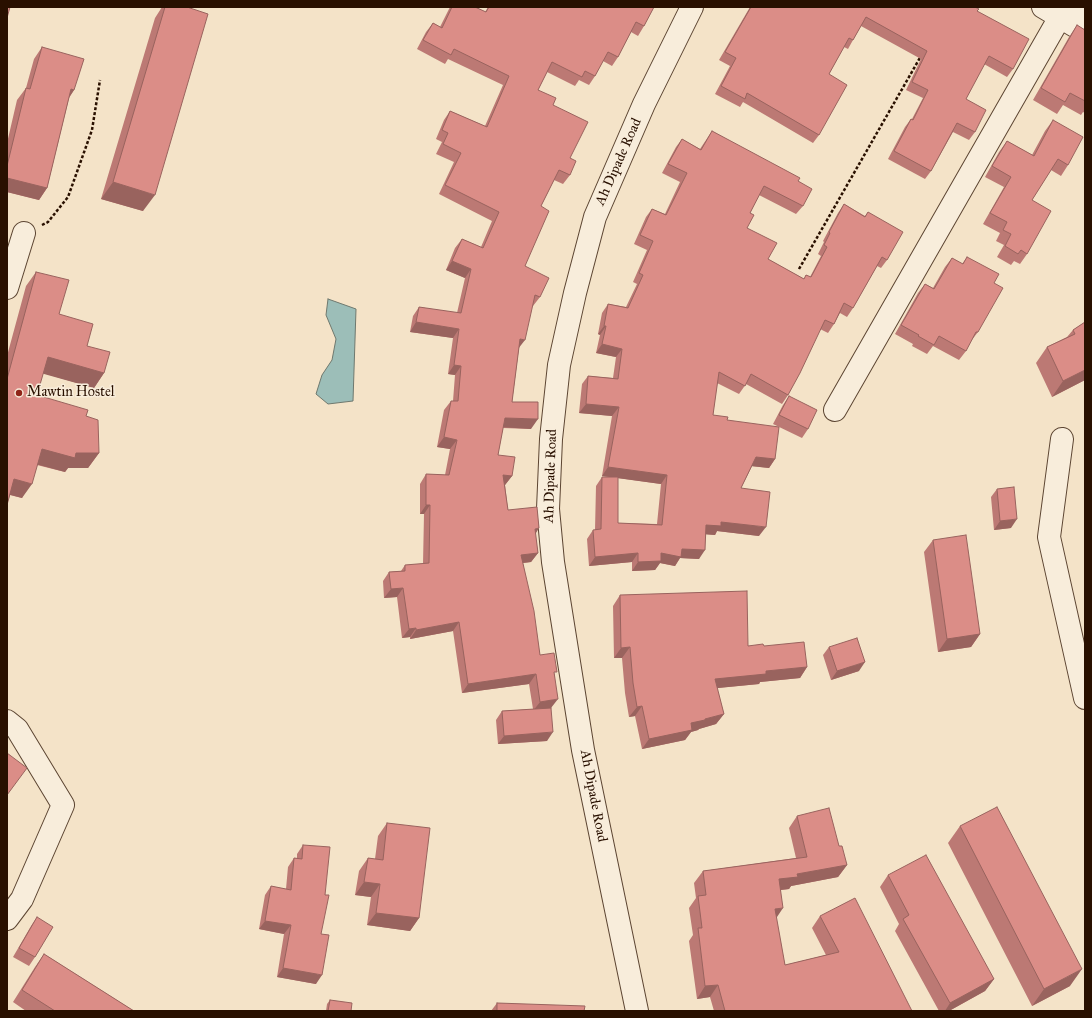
<!DOCTYPE html>
<html>
<head>
<meta charset="utf-8">
<style>
	body { margin:0 }
	#map { position:relative; width:1092px; height:1018px; overflow:hidden; background:#f4e3c8; font-family:"IM FELL Great Primer",serif }
	canvas { display:block }
	.frame { position:absolute; inset:0; border:8px solid #291000; pointer-events:none }
</style>
</head>
<body>
<div id="map">
<canvas width="1092" height="1018"></canvas>
<div class="frame"></div>
</div>
<script>
const context = document.querySelector('canvas').getContext('2d');
context.lineJoin = 'round';
function paint(path, color) { context.fillStyle = color; context.fill(path, 'evenodd'); }
const toPath = rows => new Path2D(rows.map(r => 'M' + r).join(''));
function trace(path, color, width, dash) { context.strokeStyle = color; context.lineWidth = width; context.lineCap = dash ? 'butt' : 'round'; context.setLineDash(dash || []); context.stroke(path); }
function drawText(font, color, halo, rows, align = 'center') {
  context.font = font + ' "IM FELL Great Primer",serif'; context.lineWidth = 3; context.setLineDash([]); context.textBaseline = 'middle'; context.strokeStyle = halo; context.fillStyle = color; for (const [text, x, y, turn = 0] of rows) {
    context.save(); context.translate(x, y); context.rotate((+turn || 0) * Math.PI / 180); context.textAlign = isNaN(turn) ? turn : align; if (halo) context.strokeText(text, 0, 0); context.fillText(text, 0, 0); context.restore();
  }
}
const water = toPath([
	[328,299,356,309,353,401,328,404,316,394,322,375,332,360,336,339,326,315,328,299]
]);
paint(water, '#9cbeb8');
trace(water, '#6e786e', 1);
const minor = toPath([
	[1043,7,1085,32],
	[7,288,24,233],
	[835,410,1060,17,1085,13],
	[1062,439,1049,537,1085,698],
	[7,721,17,729,63,805,22,899,7,919],
	[637,1011,583,750,553,562,548,509,551,439,559,365,575,293,595,217,644,104,692,7]
]);
trace(minor, '#5c4532', 24);
trace(toPath([
	[42,225,48,222,68,197,92,130,100,80],
	[799,269,921,56]
]), '#291000', 2.5, [3, 2]);
trace(minor, '#f8eddb', 22);
paint(toPath([
	[162,7,187,7,143,211,101,199,155,18],
	[450,7,475,7,485,12,488,7,654,7,644,26,638,36,631,32,618,57,612,66,603,61,595,76,589,85,579,80,575,86,547,72,538,90,553,105,570,158,570,175,563,184,554,180,541,206,525,266,540,297,533,306,532,306,519,348,512,402,531,429,503,428,498,455,512,476,505,485,508,510,535,534,538,553,531,562,523,563,540,655,555,675,547,741,498,744,496,720,502,711,533,709,529,684,462,693,453,631,410,639,410,637,402,638,397,597,384,598,383,581,389,572,401,571,405,565,423,564,424,514,420,514,420,484,426,474,445,475,450,449,437,447,444,410,451,401,453,401,455,375,448,374,453,338,410,332,413,316,419,307,457,313,465,278,446,270,455,248,462,239,481,247,492,221,439,194,454,162,436,154,442,142,436,139,444,120,450,111,485,126,503,85,448,59,445,64,417,49,426,32,433,23,440,27],
	[750,7,975,7,1013,69,1007,77,984,64,966,99,975,132,969,140,953,132,931,171,925,179,888,159,905,127,911,119,912,119,923,98,906,90,921,59,861,26,853,40,848,49,844,47,829,74,819,135,813,143,743,102,740,107,715,94,730,66,719,60],
	[1077,25,1085,30,1085,113,1083,112,1081,115,1063,105,1057,114,1033,100,1069,37],
	[42,47,74,90,69,98,47,188,39,200,7,192,7,143,17,100,26,88,34,59],
	[1053,120,1068,165,1061,176,1051,170,1032,200,1027,254,1020,264,1014,261,1011,265,997,257,1004,245,996,241,1000,233,983,224,1004,187,985,177,999,152,1007,141,1032,155,1045,131],
	[712,131,798,181,803,206,796,214,759,195,750,213,747,228,768,259,804,279,806,275,810,277,821,256,818,254,824,242,823,241,838,213,844,204,865,216,868,212,887,260,881,268,877,266,853,308,847,317,840,313,834,324,828,333,820,329,788,395,782,404,746,384,739,394,717,383,713,415,727,420,775,459,769,468,752,466,741,488,759,536,717,531,715,535,706,534,699,559,680,558,675,566,660,563,655,570,632,571,632,562,589,566,587,539,593,530,595,530,596,486,602,477,610,477,602,476,612,416,579,413,582,384,588,376,613,378,616,357,596,353,600,335,598,334,602,313,608,304,626,307,637,284,633,282,647,250,634,244,646,217,652,209,665,214,680,182,662,173,676,147,682,139,700,149],
	[618,478,661,484,657,524,618,523],
	[967,257,994,283,978,332,971,341,966,351,959,360,933,346,927,354,912,346,913,344,895,334,918,293,925,284,933,288,945,267,952,258,962,264],
	[36,272,59,314,87,346,104,373,94,388,43,373,37,395,86,416,99,453,88,468,68,468,65,472,37,465,22,498,10,495,7,505,7,356,26,286],
	[1085,322,1085,380,1052,397,1036,363,1047,347,1067,337,1073,330],
	[789,396,808,429,802,438,773,424,783,405],
	[997,489,1011,528,994,530,991,497],
	[933,540,980,634,971,647,938,652,924,552],
	[620,595,748,646,764,646,807,667,800,678,760,682,759,684,717,688,724,714,716,724,699,729,698,730,691,732,685,740,642,749,635,716,629,717,625,693,622,658,614,658,613,606],
	[829,647,859,671,831,680,823,655],
	[797,816,839,846,847,865,838,877,791,886,789,889,781,890,776,918,785,965,826,955,812,928,820,916,912,1011,714,1011,710,997,697,999,689,941,693,935,689,908,696,898,694,883,703,871,796,858,789,828],
	[387,823,419,918,410,931,367,925,371,897,355,895,359,871,368,858,375,859,378,836],
	[960,826,1070,986,1032,1006,948,843],
	[303,845,321,934,316,984,277,977,284,934,259,929,265,895,271,886,286,889,288,867,294,858,297,858,297,854],
	[888,875,994,979,985,991,949,1011,939,1011,895,931,899,924,880,887],
	[37,917,35,957,29,966,13,957,31,926],
	[44,954,134,1011,26,1011,13,1002,35,967],
	[330,1000,351,1011,326,1011,327,1004],
	[497,1003,584,1011,491,1011]
]), '#bc7974');
paint(toPath([
	[71,89,74,90,66,102],
	[7,178,47,188,39,200,7,192],
	[113,182,155,195,143,211,101,199],
	[452,261,471,269,465,278,446,270],
	[416,322,459,329,453,338,410,332],
	[604,326,606,326,600,335,598,334],
	[520,339,525,340,518,349],
	[602,344,622,349,616,357,596,353],
	[48,357,104,373,94,388,37,372],
	[454,365,461,366,455,375,448,374],
	[1085,370,1085,380,1052,397,1063,381],
	[586,404,619,407,612,416,579,413],
	[505,418,538,419,531,429,499,427],
	[444,437,457,440,450,449,437,447],
	[42,449,76,453,99,453,88,468,68,468,65,472,32,463],
	[756,457,775,459,769,468,750,466],
	[608,467,667,475,661,484,602,476],
	[503,475,512,476,505,485,497,484],
	[14,479,32,484,22,498,7,494],
	[426,505,430,505,424,514,420,514],
	[1017,519,1011,528,994,530,1000,521],
	[721,522,766,527,759,536,717,531,715,535,700,534,706,525],
	[539,528,533,538,535,529],
	[682,549,705,550,699,559,680,558,675,566,660,563,655,570,632,571,638,562,661,553],
	[538,553,531,562,514,564,521,555],
	[638,553,632,562,589,566,595,557],
	[403,588,397,597,384,598,391,589],
	[459,622,453,631,410,639,416,630],
	[416,628,410,637,402,638,409,629],
	[980,634,971,647,938,652,947,639],
	[630,647,622,658,614,658,621,648],
	[865,662,859,671,831,680,837,671],
	[807,667,800,678,760,682,759,684,708,689,715,679,766,671],
	[536,674,529,684,462,693,468,684],
	[558,699,551,708,533,711,540,702],
	[642,706,635,716,629,717,637,707],
	[724,714,716,724,699,729,698,730,691,732,685,740,642,749,649,739,691,723],
	[553,732,547,741,498,744,504,736],
	[847,865,838,877,791,886,789,889,771,891,779,879,797,874],
	[364,882,380,884,371,897,355,895],
	[783,908,775,920,775,909],
	[376,913,419,918,410,931,367,925],
	[265,921,291,925,284,934,259,929],
	[283,968,322,975,316,984,277,977],
	[1082,969,1070,986,1032,1006,1044,989],
	[994,979,985,991,949,1011,945,1011,950,1003],
	[718,985,710,997,697,999,705,986]
]), '#99635e');
const building = toPath([
	[7,7,10,7,7,18,7,7],
	[165,7,187,7,208,14,155,195,113,182,165,7],
	[452,7,475,7,486,12,489,7,654,7,644,26,636,22,618,57,608,52,595,76,585,71,582,77,552,62,538,90,556,98,553,105,588,122,570,158,576,161,570,175,559,170,541,206,549,211,525,266,549,278,540,297,535,295,525,340,520,339,512,402,538,402,538,419,505,418,498,455,515,457,512,476,503,475,508,510,537,507,539,528,535,529,538,553,521,555,534,611,540,655,554,653,557,672,554,672,558,699,540,702,536,674,468,684,459,622,416,630,416,628,409,629,403,588,391,589,389,572,405,571,405,565,429,563,430,505,426,505,426,474,449,475,457,440,444,437,451,401,458,401,461,366,454,365,459,329,416,322,419,307,461,313,471,269,452,261,462,239,483,248,499,212,445,185,461,153,443,144,448,133,442,130,450,111,487,127,509,76,454,49,451,55,423,40,433,23,442,28,452,7],
	[751,7,975,7,979,9,977,11,1029,39,1013,69,989,56,966,99,986,110,975,132,957,123,931,171,894,151,911,119,913,120,928,90,912,82,927,51,866,17,853,40,849,38,829,74,847,85,819,135,747,93,745,99,721,86,736,58,725,52,751,7],
	[1077,25,1085,30,1085,101,1070,93,1065,102,1041,88,1077,25],
	[42,47,84,59,74,90,71,89,47,188,7,178,7,166,26,88,30,89,42,47],
	[1053,120,1083,137,1068,165,1058,159,1032,200,1051,211,1027,254,1021,250,1018,254,1005,246,1011,234,1003,230,1007,222,990,213,1011,177,992,166,1007,141,1034,156,1053,120],
	[712,131,800,178,798,181,812,189,803,206,764,186,750,213,754,215,747,228,777,243,768,259,804,279,806,275,811,277,827,247,824,245,830,233,829,232,844,204,865,217,868,212,903,232,887,260,882,257,853,308,844,303,834,324,825,320,800,373,788,395,751,374,745,386,719,372,713,415,728,417,727,420,779,427,775,459,756,457,741,488,770,492,766,527,721,522,721,526,706,525,705,550,682,549,681,557,661,553,661,561,638,562,638,553,595,557,593,530,601,529,602,477,618,477,618,523,662,525,667,475,608,467,619,407,586,404,588,376,618,379,622,349,602,344,606,326,604,326,608,304,628,308,643,275,639,273,653,241,640,235,652,209,666,215,687,173,668,164,682,139,701,150,712,131],
	[967,257,999,274,994,283,1003,288,978,332,976,332,966,351,939,336,934,345,918,336,919,335,901,325,925,284,934,289,952,258,963,264,967,257],
	[36,272,69,280,59,314,93,324,87,346,110,352,104,373,48,357,37,395,88,410,86,416,98,420,99,453,76,453,75,458,42,449,32,484,14,479,7,505,7,379,36,272],
	[1085,322,1085,370,1063,381,1047,347,1075,334,1073,330,1085,322],
	[789,396,817,410,808,429,779,415,789,396],
	[1014,487,1017,519,1000,521,997,489,1014,487],
	[966,535,980,634,947,639,933,540,966,535],
	[747,591,748,646,763,644,764,646,804,642,807,667,766,671,766,674,715,679,724,714,705,719,705,720,691,723,692,730,649,739,642,706,637,707,633,683,630,647,621,648,620,595,747,591],
	[857,638,865,662,837,671,829,647,857,638],
	[551,708,553,732,504,736,502,711,551,708],
	[7,753,27,768,7,795,7,753],
	[997,807,1082,969,1044,989,960,826,997,807],
	[829,808,839,846,842,846,847,865,797,874,798,877,779,879,783,908,775,909,785,965,839,952,820,916,855,898,912,1011,725,1011,718,985,705,986,698,928,702,928,698,896,706,895,703,871,807,857,797,816,829,808],
	[387,823,430,828,419,918,376,913,380,884,364,882,368,858,383,860,387,823],
	[303,845,330,847,325,895,329,895,321,934,329,935,322,975,283,968,291,925,265,921,271,886,291,890,294,858,302,859,303,845],
	[926,855,994,979,950,1003,903,919,909,915,888,875,926,855],
	[37,917,53,927,35,957,19,948,37,917],
	[44,954,134,1011,55,1011,22,990,44,954],
	[330,1000,352,1003,351,1011,328,1011,330,1000],
	[497,1003,585,1006,584,1011,497,1011,497,1003]
]);
paint(building, '#db8d87');
trace(building, '#99635e', 1);
for (const [x, y, r, color] of [
	[19,393,4,"#8f2418"]
]) { const dot = new Path2D(); dot.arc(x, y, r, 0, 2 * Math.PI); context.fillStyle = color; context.fill(dot); trace(dot, '#f8eddb', 1.5); }
drawText('14px', '#291000', '#f8eddb', [
	["Ah Dipade Road",619,162,-66],
	["Ah Dipade Road",551,476,-88],
	["Ah Dipade Road",593,796,79]
]);
drawText('14px', '#291000', '#f8eddb', [
	["Mawtin Hostel",27,393]
], 'left');
</script>
</body>
</html>
